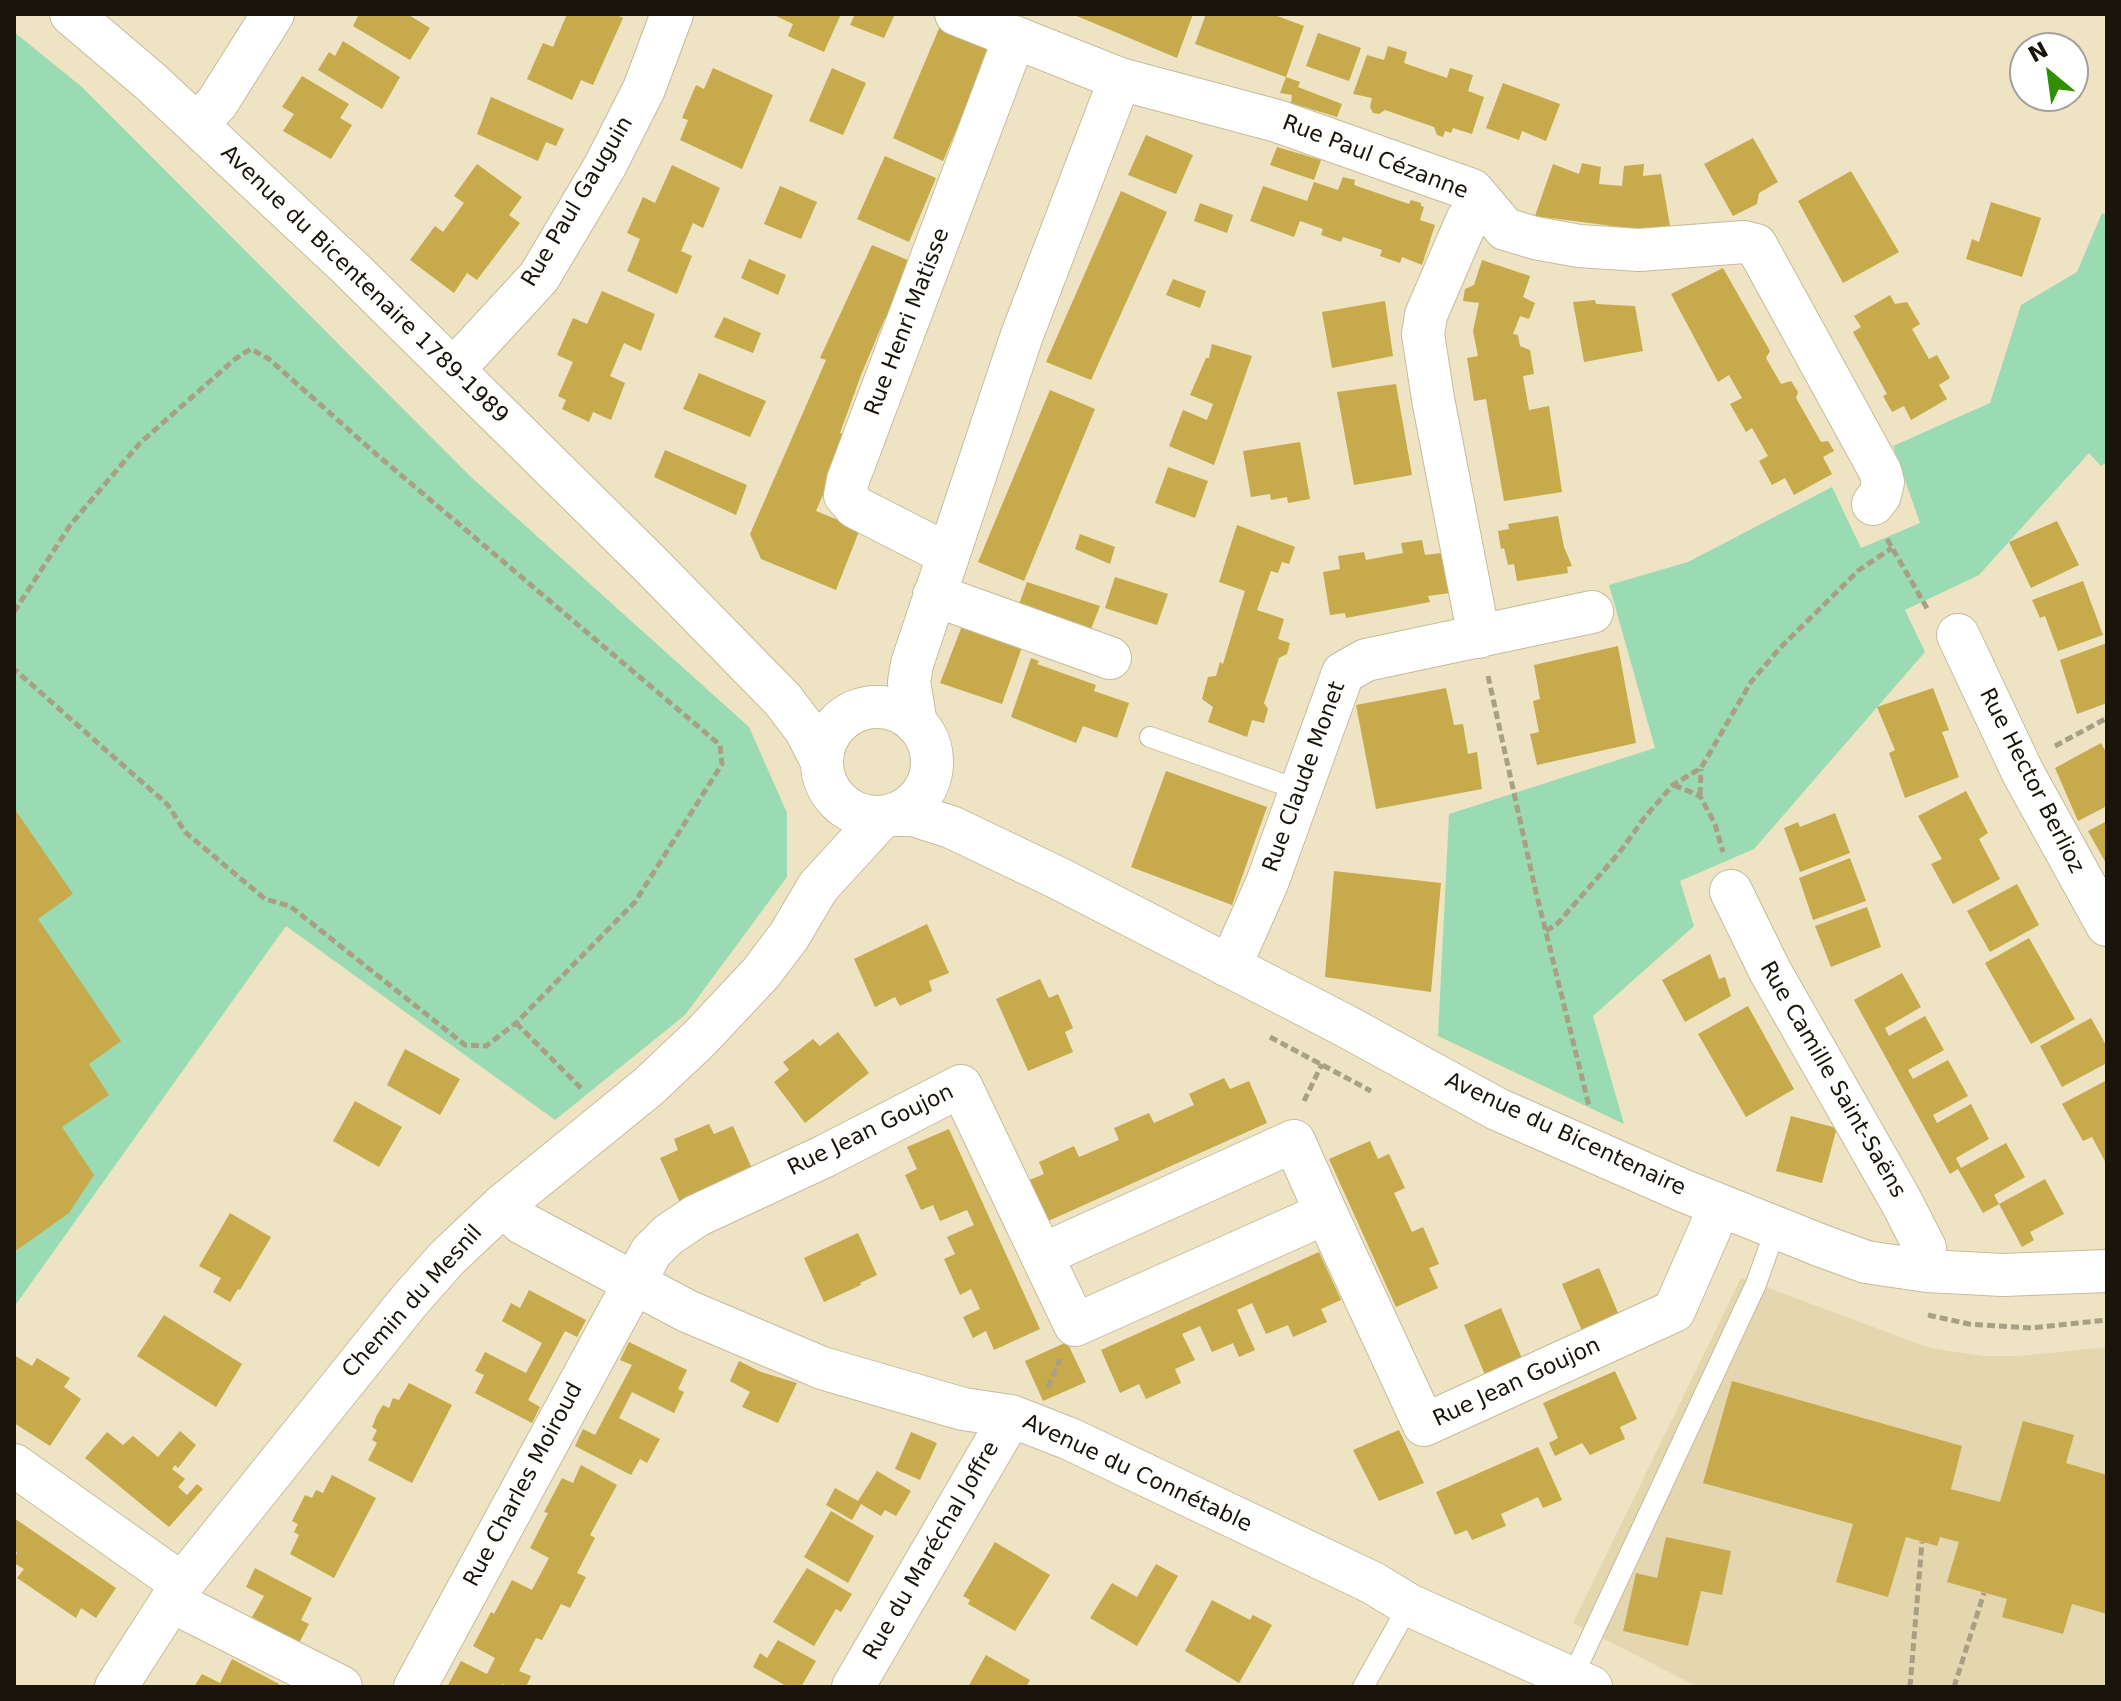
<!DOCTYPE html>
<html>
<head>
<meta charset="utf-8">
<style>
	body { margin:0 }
	#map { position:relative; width:2121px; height:1701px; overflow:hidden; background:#eee3c2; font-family:"DejaVu Sans",sans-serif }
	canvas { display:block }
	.frame { position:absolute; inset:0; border:16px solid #19150a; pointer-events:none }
	.north { position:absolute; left:2009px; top:32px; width:80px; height:80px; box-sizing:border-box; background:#fff; border:2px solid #a3a19d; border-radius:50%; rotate:331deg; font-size:22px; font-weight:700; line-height:32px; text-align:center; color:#19150a }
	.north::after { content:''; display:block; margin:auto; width:28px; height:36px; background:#318f04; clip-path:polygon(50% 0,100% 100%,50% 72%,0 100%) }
</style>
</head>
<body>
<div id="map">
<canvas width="2121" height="1701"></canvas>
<div class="frame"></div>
<div class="north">N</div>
</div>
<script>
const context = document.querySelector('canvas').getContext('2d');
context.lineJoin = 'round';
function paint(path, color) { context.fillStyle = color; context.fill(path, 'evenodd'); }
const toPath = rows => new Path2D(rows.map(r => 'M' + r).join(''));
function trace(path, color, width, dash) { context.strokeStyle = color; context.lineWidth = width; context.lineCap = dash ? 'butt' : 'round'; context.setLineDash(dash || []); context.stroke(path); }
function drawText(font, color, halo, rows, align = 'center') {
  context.font = font + ' "DejaVu Sans",sans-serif'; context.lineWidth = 6; context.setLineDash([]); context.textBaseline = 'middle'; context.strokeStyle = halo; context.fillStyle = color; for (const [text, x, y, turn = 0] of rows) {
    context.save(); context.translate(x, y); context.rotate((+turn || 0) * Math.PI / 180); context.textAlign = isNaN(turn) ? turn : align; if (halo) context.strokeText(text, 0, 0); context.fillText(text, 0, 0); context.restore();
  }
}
paint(toPath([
	[1741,1278,1930,1348,1983,1356,2019,1356,2107,1347,2107,1687,1698,1687,1573,1623]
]), '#e4d7b0');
paint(toPath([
	[14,32,82,87,470,476,749,727,787,813,787,877,685,1015,555,1120,286,926,14,1307],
	[2102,213,2107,216,2107,462,2101,466,2089,453,1979,575,1905,610,1925,652,1754,849,1680,881,1694,926,1593,1016,1624,1124,1438,1036,1449,814,1655,748,1609,585,1688,562,1832,487,1861,548,1920,523,1893,446,1990,403,2021,305,2077,272]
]), '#9bdbb3');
paint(toPath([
	[359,14,407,14,430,28,410,60,353,26],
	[567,14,615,14,623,18,593,85,581,80,572,100,527,79,543,43,553,47],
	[772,14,841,14,824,52,788,36,793,24],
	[855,14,895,14,884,38,850,25],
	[1072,14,1193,14,1177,58],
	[1206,14,1272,14,1304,26,1286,77,1195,44],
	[940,26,991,49,943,161,893,138],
	[1318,33,1361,48,1349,81,1306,66],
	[343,41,400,77,382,109,318,70,329,52,335,56],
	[1388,46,1407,52,1404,63,1447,78,1450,68,1473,75,1468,91,1484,97,1472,134,1453,128,1451,133,1445,131,1443,137,1437,135,1434,127,1385,110,1379,114,1373,113,1370,107,1372,98,1353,94,1367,55,1384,60],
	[713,68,773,95,742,169,680,140,688,120,682,118,696,85,704,89],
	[832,68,866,83,843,135,809,121],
	[302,76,349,104,340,118,352,125,331,159,283,131,294,114,282,107],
	[1286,77,1300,82,1298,87,1342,104,1337,117,1291,103,1292,95,1280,93],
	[1503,83,1560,104,1546,141,1522,131,1519,140,1486,128],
	[491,97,564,129,556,146,546,142,538,161,477,134],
	[1146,135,1193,155,1176,194,1128,175],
	[1753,138,1778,182,1759,193,1757,204,1733,216,1704,164],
	[1277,147,1321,160,1314,180,1270,165],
	[885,156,936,178,909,242,857,219],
	[1582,163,1601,167,1599,184,1622,186,1624,166,1644,164,1643,176,1661,174,1670,226,1648,228,1643,233,1636,229,1535,216,1553,164,1579,174],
	[477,164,522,197,509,215,520,223,477,280,467,273,454,293,410,260,435,226,443,232,464,203,454,196],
	[672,165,720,188,703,228,693,223,681,251,692,256,677,294,627,271,640,239,627,233,643,197,655,203],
	[1851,171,1899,252,1843,283,1798,201],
	[1343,177,1355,180,1354,185,1409,204,1411,200,1421,203,1421,206,1424,207,1420,220,1435,225,1422,265,1402,257,1400,263,1380,256,1382,250,1343,237,1341,242,1321,235,1323,229,1300,221,1294,237,1250,221,1263,186,1307,201,1314,182,1338,190],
	[780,186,817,202,801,239,764,224],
	[1121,191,1167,212,1091,380,1046,362],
	[1991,202,2041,218,2022,277,1966,259,1972,239,1979,242],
	[1200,203,1233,215,1227,233,1194,221],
	[872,245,910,261,887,319,885,318,861,375,840,433,848,436,816,511,860,529,836,590,761,559,750,534,826,360,820,358],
	[749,259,786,275,778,295,741,278],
	[1482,260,1530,276,1523,297,1535,303,1529,319,1520,316,1513,334,1518,335,1520,346,1530,350,1534,374,1523,376,1529,410,1549,406,1562,492,1504,501,1486,399,1474,401,1467,358,1478,356,1473,331,1479,303,1463,301,1465,289,1474,285],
	[1723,268,1770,351,1766,358,1781,384,1791,381,1798,392,1796,398,1821,442,1828,441,1834,451,1823,457,1832,474,1794,495,1785,478,1772,485,1759,461,1768,456,1752,428,1746,432,1730,404,1742,398,1729,375,1718,382,1671,294],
	[1173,279,1206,291,1200,308,1166,295],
	[602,291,655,314,641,351,624,343,610,376,625,383,611,420,593,412,589,422,562,409,566,400,558,396,573,362,557,355,573,318,587,324],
	[1890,295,1895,304,1907,302,1920,324,1912,329,1929,359,1937,355,1950,378,1939,385,1947,399,1911,420,1904,406,1892,412,1883,396,1887,394,1853,332,1861,327,1854,316],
	[1595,300,1596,304,1635,306,1643,351,1584,362,1573,302],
	[1385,301,1393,356,1332,368,1322,312],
	[724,317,761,333,753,353,714,337],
	[1212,344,1252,356,1214,465,1169,446,1183,410,1207,420,1213,404,1190,395,1206,358,1209,358],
	[699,373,766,401,750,437,683,409],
	[1396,384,1412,475,1354,485,1337,392],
	[1050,390,1095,409,1024,581,978,562],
	[1300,442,1310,499,1288,503,1287,497,1271,500,1270,494,1251,497,1243,451],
	[665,450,747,485,736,515,654,477],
	[1168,467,1208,481,1195,518,1155,503],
	[1558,516,1564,547,1572,566,1567,567,1568,573,1517,581,1514,564,1508,565,1504,548,1501,549,1498,531,1509,529,1508,524],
	[2057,521,2079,565,2031,588,2009,542],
	[1237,525,1295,547,1289,564,1282,562,1278,573,1271,571,1257,610,1284,619,1278,639,1290,643,1287,654,1279,658,1264,703,1268,709,1264,723,1252,720,1247,737,1208,722,1213,707,1202,699,1208,677,1216,676,1220,662,1223,664,1245,591,1219,582],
	[1080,534,1115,547,1110,564,1075,549],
	[1422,540,1425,555,1442,553,1450,593,1428,596,1430,602,1346,618,1345,613,1330,615,1323,572,1340,569,1338,556,1364,552,1366,560,1403,553,1401,543],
	[1115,577,1168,594,1157,625,1105,608],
	[2083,581,2103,635,2058,651,2045,616,2040,618,2032,600],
	[1027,582,1100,606,1089,634,1017,610],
	[962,626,1022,647,1002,704,940,683],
	[2107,643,2107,703,2077,714,2060,660],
	[1618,646,1636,743,1537,765,1530,734,1539,732,1533,701,1540,699,1534,665],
	[1031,658,1039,661,1037,664,1096,685,1094,691,1129,703,1117,738,1083,726,1076,743,1011,717],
	[1446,688,1454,725,1463,724,1468,754,1477,752,1482,789,1376,809,1356,705],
	[1933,688,1949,730,1942,732,1959,777,1905,798,1889,753,1895,750,1877,707],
	[2101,743,2107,754,2107,806,2078,821,2055,768],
	[1166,771,1267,807,1232,905,1131,867],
	[1966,791,1988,833,1979,839,2000,879,1953,904,1931,864,1942,859,1918,816],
	[14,808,73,894,38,919,121,1041,89,1064,109,1095,62,1127,94,1175,69,1213,14,1252],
	[1835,813,1850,853,1800,872,1784,828,1798,822,1800,827],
	[2107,821,2107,865,2088,831],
	[1850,858,1866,901,1813,920,1799,878],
	[1334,871,1441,883,1431,992,1325,977],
	[2017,884,2039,925,1990,952,1967,911],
	[1867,907,1881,947,1831,967,1815,926],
	[927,924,949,973,929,981,932,991,900,1006,895,997,875,1007,854,959],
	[2029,938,2075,1019,2031,1044,1985,963],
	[1710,954,1719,979,1725,977,1731,996,1685,1022,1662,980],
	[1902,973,1921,1007,1885,1028,1889,1036,1925,1016,1944,1050,1908,1070,1913,1079,1948,1060,1968,1096,1933,1115,1937,1123,1971,1104,1989,1139,1956,1158,1961,1168,2006,1143,2025,1177,1994,1195,1999,1204,2045,1179,2064,1214,2030,1232,2034,1240,2022,1247,1999,1204,1983,1213,1958,1169,1950,1174,1854,1000],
	[1040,979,1049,998,1058,994,1073,1028,1065,1032,1073,1052,1028,1071,996,999],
	[1748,1006,1794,1089,1746,1117,1698,1034],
	[2091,1018,2107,1047,2107,1063,2062,1087,2040,1046],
	[838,1032,869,1073,805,1123,774,1082,789,1070,783,1062,799,1050,813,1039,820,1046],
	[405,1049,460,1079,440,1115,387,1085],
	[1224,1078,1230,1089,1249,1081,1267,1123,1046,1222,1027,1181,1044,1174,1039,1162,1074,1146,1079,1157,1119,1140,1114,1128,1149,1113,1154,1123,1194,1105,1189,1094],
	[2107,1080,2107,1165,2092,1137,2083,1141,2062,1104],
	[355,1101,402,1127,379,1167,333,1141],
	[1791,1116,1833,1127,1836,1131,1822,1183,1776,1171],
	[709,1124,714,1134,733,1126,754,1173,681,1205,660,1158,678,1150,674,1139],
	[949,1129,1040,1329,994,1350,986,1331,973,1338,963,1317,980,1309,971,1289,960,1295,944,1259,955,1254,947,1237,974,1225,967,1210,940,1221,933,1205,921,1210,905,1175,917,1169,907,1147],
	[1370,1141,1378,1159,1389,1154,1405,1188,1394,1193,1412,1232,1423,1227,1439,1264,1429,1268,1438,1288,1396,1307,1329,1159],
	[230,1213,271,1237,240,1290,238,1289,230,1302,213,1292,221,1278,199,1266],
	[858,1233,877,1275,860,1283,861,1285,824,1302,804,1258],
	[1319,1252,1341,1300,1321,1309,1327,1322,1293,1337,1288,1325,1266,1334,1252,1303,1237,1310,1255,1350,1239,1357,1233,1343,1212,1352,1200,1326,1182,1334,1195,1360,1175,1369,1181,1383,1146,1399,1139,1384,1120,1393,1101,1350],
	[1599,1268,1622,1322,1583,1333,1562,1284],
	[529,1290,586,1320,577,1337,565,1331,528,1400,540,1407,532,1423,475,1393,484,1375,475,1371,485,1352,526,1373,542,1343,502,1321,511,1303,520,1308],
	[1501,1308,1523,1361,1488,1382,1464,1325],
	[164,1315,242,1364,216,1407,137,1356],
	[629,1342,687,1370,678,1389,684,1392,674,1413,632,1392,619,1418,660,1439,647,1463,640,1459,631,1475,575,1446,583,1429,595,1435,614,1399,632,1365,620,1360],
	[1067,1342,1086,1382,1043,1401,1025,1361],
	[14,1355,32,1366,37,1358,70,1378,64,1387,81,1399,50,1446,14,1423],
	[739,1361,761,1372,797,1383,778,1423,742,1407,750,1392,730,1381],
	[1615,1371,1637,1419,1620,1427,1625,1439,1590,1455,1582,1443,1555,1456,1549,1443,1558,1438,1543,1403],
	[1732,1381,1962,1446,1951,1489,2000,1502,2023,1421,2074,1435,2066,1463,2107,1475,2107,1614,2072,1604,2063,1634,2002,1617,2007,1599,1947,1582,1959,1542,1940,1537,1937,1546,1906,1537,1888,1597,1836,1582,1853,1524,1703,1483],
	[409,1383,452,1405,412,1483,368,1460,377,1443,372,1440,377,1430,372,1427,377,1415,383,1405,389,1408,393,1398,399,1400],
	[1399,1430,1424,1483,1379,1501,1353,1450],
	[180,1431,196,1445,178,1468,175,1465,172,1469,185,1479,178,1487,187,1495,197,1484,203,1489,169,1527,85,1458,107,1432,123,1445,133,1436,158,1457],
	[911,1432,937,1443,920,1480,895,1469],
	[1538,1447,1562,1500,1543,1508,1538,1497,1501,1514,1506,1526,1472,1540,1467,1530,1455,1535,1436,1492],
	[581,1465,617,1485,590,1535,595,1538,577,1573,586,1577,570,1608,561,1604,542,1640,536,1638,519,1671,531,1676,526,1687,509,1687,502,1684,500,1687,447,1687,461,1661,487,1674,495,1658,473,1646,491,1612,494,1614,512,1580,532,1590,549,1558,530,1548,548,1513,544,1512,562,1478,573,1483],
	[877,1471,911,1491,896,1516,885,1510,881,1516,861,1504,852,1520,826,1505,835,1488,858,1501],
	[332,1475,376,1498,334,1578,290,1554,299,1535,294,1532,298,1524,292,1521,305,1495,312,1498,316,1490,323,1493],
	[831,1511,874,1536,848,1583,804,1557],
	[14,1518,116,1588,96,1618,81,1608,76,1618,17,1578,24,1569,14,1563,17,1552,14,1550],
	[1666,1537,1731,1551,1722,1595,1701,1591,1688,1646,1623,1631,1636,1573,1657,1578],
	[995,1542,1050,1575,1015,1631,968,1604,970,1600,963,1596],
	[1156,1564,1178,1576,1137,1646,1090,1618,1112,1583,1137,1597],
	[255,1568,312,1598,301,1620,309,1624,299,1643,252,1617,264,1596,246,1587],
	[807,1568,852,1594,841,1612,836,1609,814,1646,773,1622],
	[1212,1600,1250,1620,1253,1615,1272,1625,1239,1683,1185,1651],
	[778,1640,816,1661,801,1687,788,1687,753,1667,760,1653,767,1658],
	[986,1655,1030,1680,1026,1687,968,1687],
	[232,1659,279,1684,278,1687,194,1687,202,1674,220,1683]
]), '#c6aa4c');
const lane = toPath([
	[1150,737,1299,790],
	[1572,1678,1756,1284,1776,1228],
	[1363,1687,1409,1605]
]);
const street = toPath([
	[71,14,151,82,351,269,650,564,783,700,805,729,822,762],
	[956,14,1120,79,1277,121,1472,190,1505,229,1535,238,1579,246,1639,250,1744,242,1756,245,1880,471,1883,482,1880,495,1873,504],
	[197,124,217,103,273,14],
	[453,370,539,277,605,166,644,89,672,14],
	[947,554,855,507,845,495,848,480,1014,39],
	[934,595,1110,658],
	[1958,635,2023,773,2107,925],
	[1479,637,1433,399,1423,334,1426,315,1467,220,1484,205],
	'822 762a55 55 0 1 1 110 0a55 55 0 1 1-110 0Z',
	[916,724,909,682,912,664,1022,335,1120,79],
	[895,815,913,815,951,827,1058,878,1342,1024,1497,1109,1684,1191,1822,1246,1866,1262,1927,1271,2003,1275,2107,1271],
	[1731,891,1770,971,1901,1201,1925,1248,1927,1271],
	[1226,965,1239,946,1267,883,1343,673,1366,660,1592,612],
	[503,1205,522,1223,687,1311,822,1368,963,1409,1011,1416,1070,1439,1373,1583,1409,1605,1591,1687],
	[1042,1255,1294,1141,1326,1213],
	[14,1465,182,1584],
	[171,1601,341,1687],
	[116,1687,182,1584,409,1301,447,1258,503,1205,648,1087,700,1038,761,973,789,936,818,887,882,817],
	[415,1687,651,1252,668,1235,696,1216,823,1157,961,1086,1075,1325,1326,1213,1424,1425,1674,1311,1720,1206],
	[853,1687,1011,1416]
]);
trace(lane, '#c6bc9c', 22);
trace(street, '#c6bc9c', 44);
trace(toPath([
	[1887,539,1928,610],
	[14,612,71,524,140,443,235,359,251,349,269,359,376,454,720,745,722,764,635,902,516,1023,486,1046,465,1045,290,906,265,899,185,832,168,805,14,669],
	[1488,676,1535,888,1589,1106],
	[2055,746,2107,718],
	[1674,785,1700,796,1715,824,1723,852],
	[1700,795,1701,769],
	[1546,931,1558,923,1619,853,1645,817,1673,785,1701,768,1751,682,1780,648,1859,570,1892,548],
	[516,1023,581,1088],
	[1270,1037,1371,1091],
	[1304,1101,1322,1064],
	[1928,1315,1969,1324,2031,1328,2107,1320],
	[1048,1387,1060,1359],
	[1910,1687,1922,1542],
	[1954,1687,1984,1593]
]), '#a89f85', 5, [8, 4]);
trace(lane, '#fff', 20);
trace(street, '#fff', 42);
drawText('22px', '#19150a', '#fff', [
	["Rue Paul Cézanne",1375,158,21],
	["Rue Paul Gauguin",578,202,-59],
	["Avenue du Bicentenaire 1789-1989",364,285,44],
	["Rue Henri Matisse",908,322,-69],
	["Rue Claude Monet",1305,777,-70],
	["Rue Hector Berlioz",2031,781,63],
	["Rue Camille Saint-Saëns",1832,1080,60],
	["Rue Jean Goujon",871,1131,-26],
	["Avenue du Bicentenaire",1565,1135,25],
	["Chemin du Mesnil",413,1302,-48],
	["Rue Jean Goujon",1517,1383,-25],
	["Avenue du Connétable",1137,1474,25],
	["Rue Charles Moiroud",524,1485,-62],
	["Rue du Maréchal Joffre",932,1551,-60]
]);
</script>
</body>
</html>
